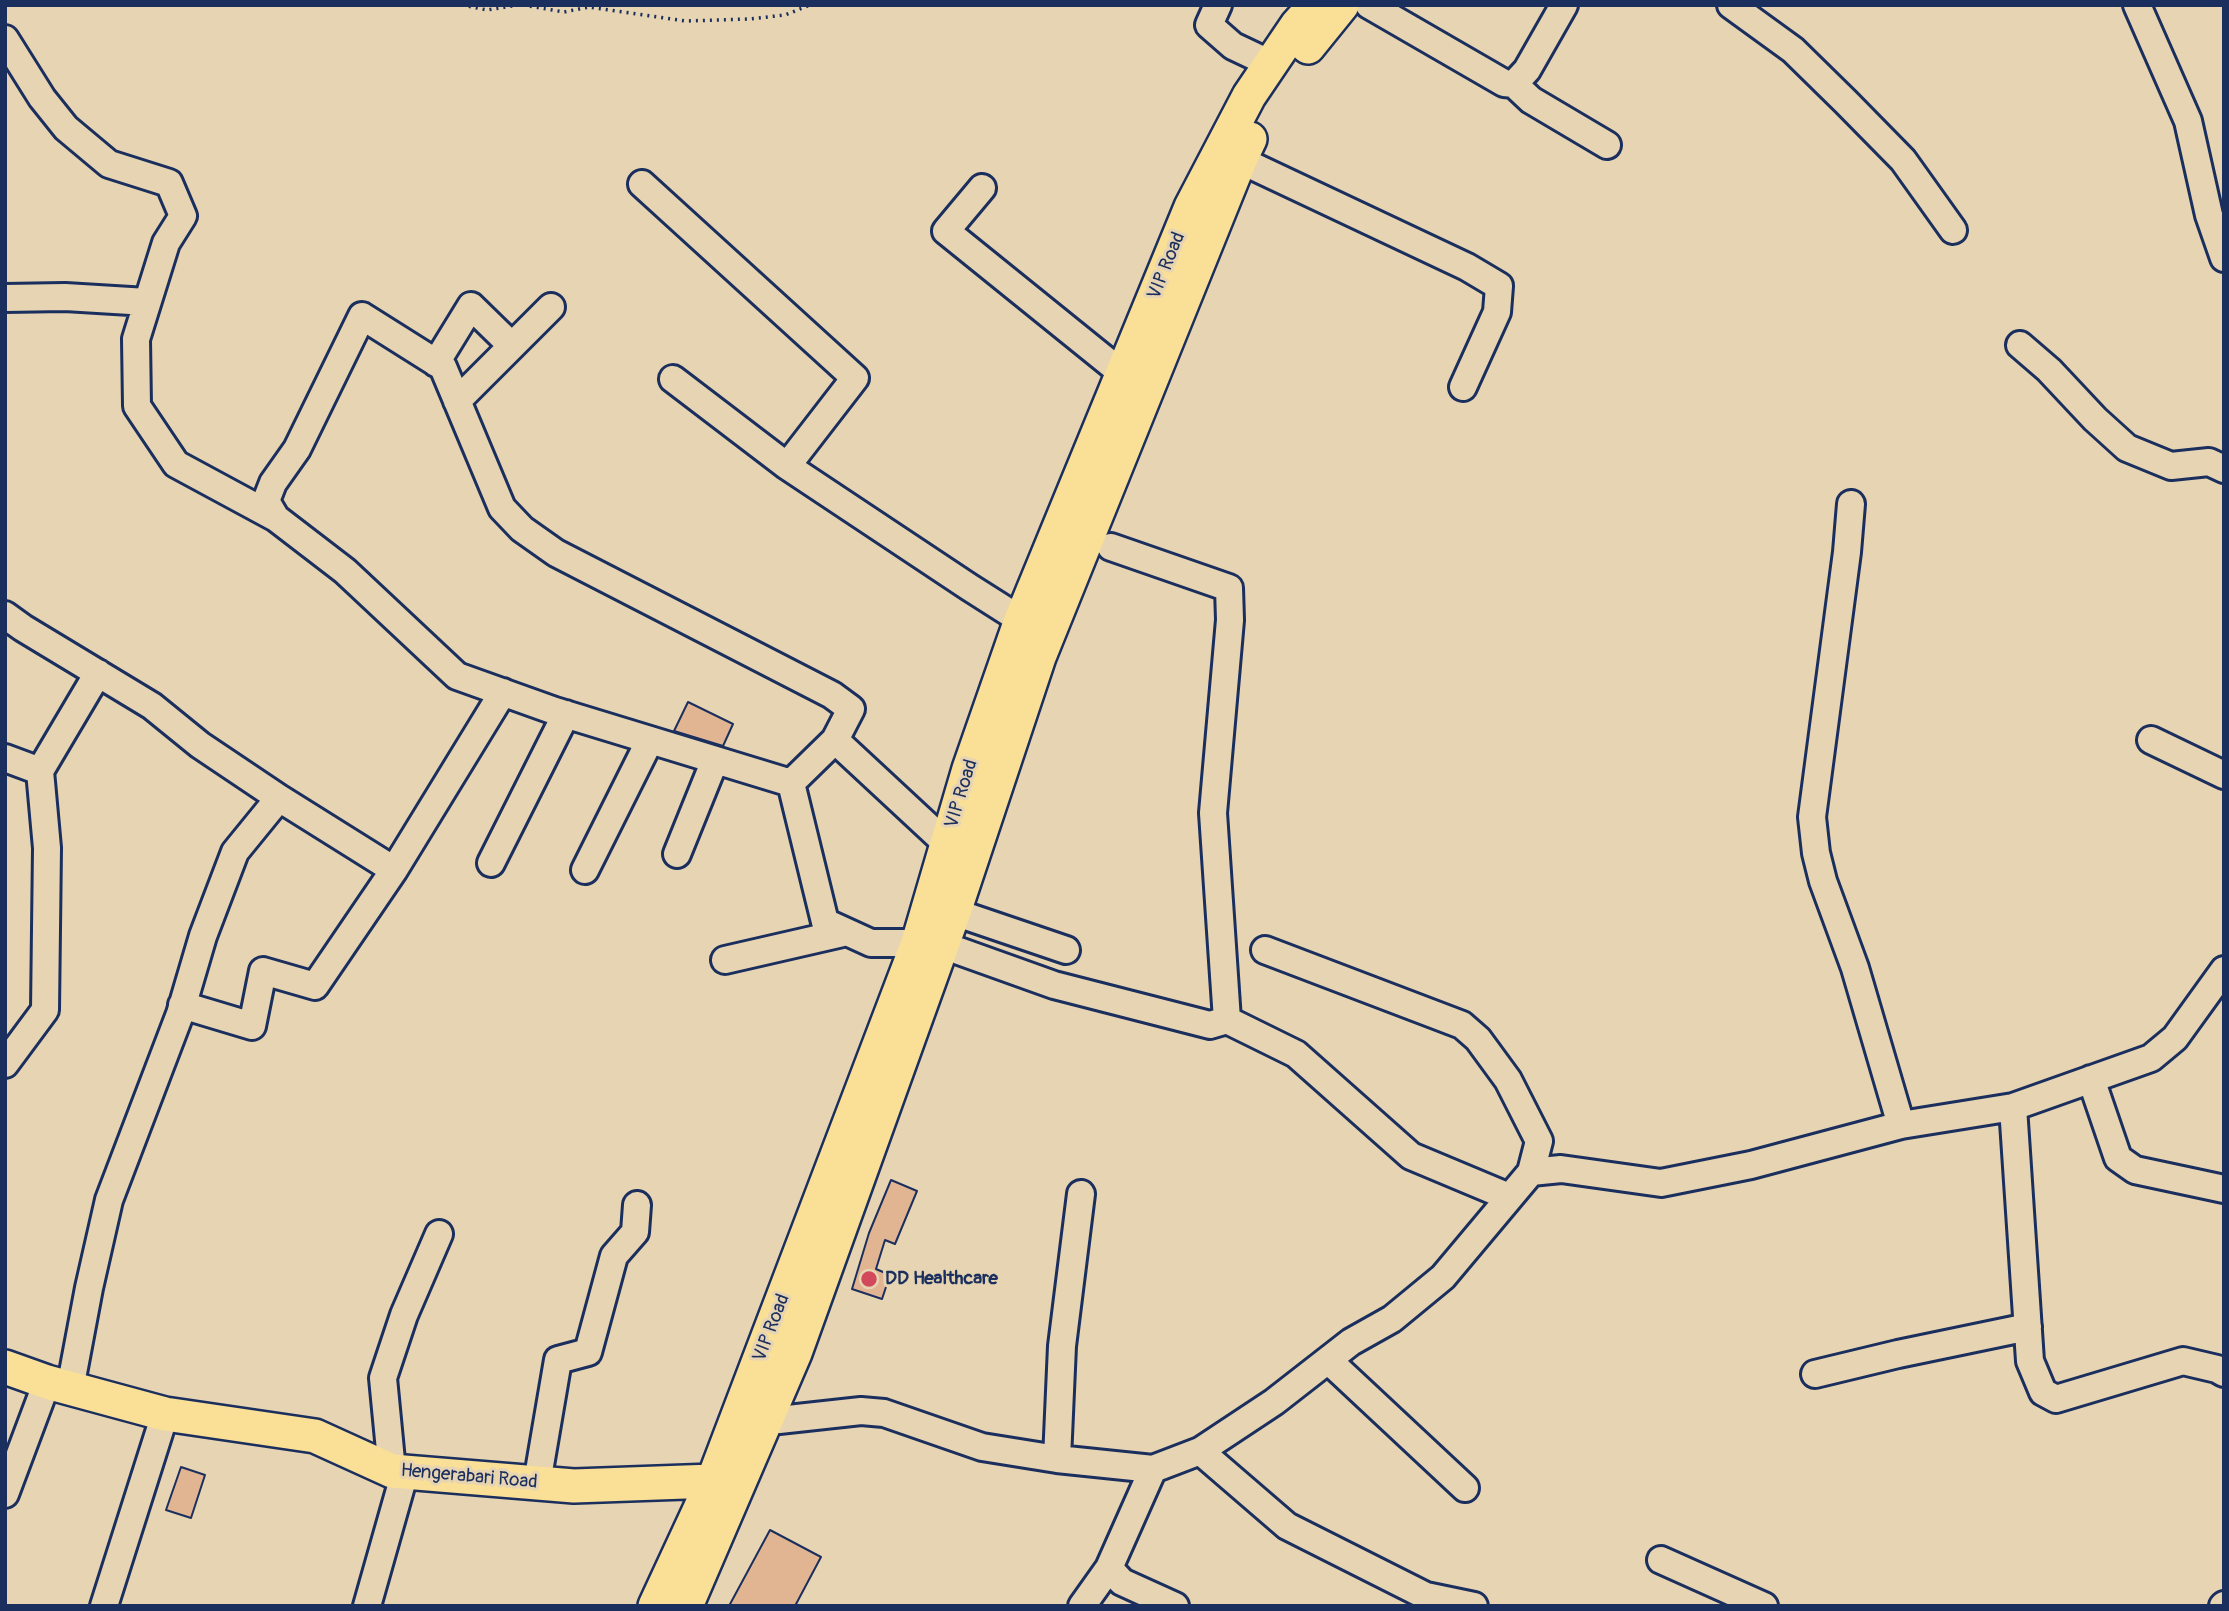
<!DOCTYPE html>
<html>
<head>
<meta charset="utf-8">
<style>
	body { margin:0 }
	#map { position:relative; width:2229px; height:1611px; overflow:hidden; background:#e7d4b2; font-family:Pangolin,sans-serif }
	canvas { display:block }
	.frame { position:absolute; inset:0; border:7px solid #1b2f5e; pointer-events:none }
</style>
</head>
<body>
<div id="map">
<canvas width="2229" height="1611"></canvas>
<div class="frame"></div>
</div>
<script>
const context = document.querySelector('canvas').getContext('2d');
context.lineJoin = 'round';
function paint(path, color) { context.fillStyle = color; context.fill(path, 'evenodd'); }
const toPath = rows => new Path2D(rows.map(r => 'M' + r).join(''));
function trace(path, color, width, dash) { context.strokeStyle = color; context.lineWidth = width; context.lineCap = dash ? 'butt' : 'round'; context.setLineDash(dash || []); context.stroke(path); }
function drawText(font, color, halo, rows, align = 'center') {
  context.font = font + ' Pangolin,sans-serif'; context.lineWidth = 6; context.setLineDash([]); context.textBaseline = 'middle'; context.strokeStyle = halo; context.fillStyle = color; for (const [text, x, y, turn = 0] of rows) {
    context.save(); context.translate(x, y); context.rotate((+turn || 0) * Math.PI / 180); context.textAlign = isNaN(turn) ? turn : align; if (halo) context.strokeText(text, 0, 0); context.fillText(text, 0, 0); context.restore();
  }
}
const building = toPath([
	[688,702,733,724,723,746,674,731,688,702],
	[891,1180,917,1191,895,1244,885,1240,876,1269,890,1275,882,1299,852,1289,869,1233,891,1180],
	[181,1467,205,1475,191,1518,166,1510,181,1467],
	[770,1530,821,1557,795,1606,729,1606,770,1530]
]);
paint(building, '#e2b592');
trace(building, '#1b2f5e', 2);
const minor = toPath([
	[1218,5,1209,25,1233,46,1271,64],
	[1369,5,1504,83,1514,84,1527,70,1564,5],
	[1731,5,1793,50,1846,102,1903,160,1953,230],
	[2137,5,2188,121,2209,215,2224,258],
	[5,39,42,98,66,128,109,164,169,183,183,216,166,243,136,339,137,406,176,464,276,518,345,571,457,676,555,711,791,783,835,740,947,844],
	[1514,84,1531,100,1607,145],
	[1240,160,1467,267,1499,286,1497,312,1463,387],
	[642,184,855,378,787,466,969,587,1021,620],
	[982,188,946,231,1123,374],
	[5,298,65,297,147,302],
	[2020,345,2049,370,2095,419,2127,448,2171,466,2209,462,2224,469],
	[436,363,471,306,512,346],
	[673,379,787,466],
	[457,401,551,307],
	[1851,504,1847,552,1812,817,1816,853,1823,881,1855,968,1901,1125],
	[276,518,266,501,273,483,297,449,362,316,443,367,502,508,522,529,556,553,832,695,851,709,835,740],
	[1111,547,1229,588,1230,620,1213,813,1227,1020],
	[5,615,23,628,152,706,200,745,279,798,235,852,203,936,180,1014,109,1200,89,1288,70,1389],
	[2151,740,2224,775],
	[5,758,40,771],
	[791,783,825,922,871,943,918,943],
	[677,854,715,760],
	[491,863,566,714],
	[394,870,503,692],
	[585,870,650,740],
	[954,912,1066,950],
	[1265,950,1462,1025,1478,1039,1508,1080,1539,1141,1531,1172],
	[959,951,1054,985,1210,1025,1227,1020,1296,1054,1411,1156,1509,1197],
	[725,960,847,932],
	[182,1005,252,1026,263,971,315,986,394,870,279,798],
	[5,1064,45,1010,47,848,40,771,98,673],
	[2091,1079,2118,1158,2135,1170,2224,1189],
	[2013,1107,2030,1361,2043,1392,2056,1399,2183,1361,2217,1369,2224,1373],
	[1328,1360,1465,1488],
	[1815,1374,1898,1354,2028,1327],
	[752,1411,779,1420,861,1411,884,1413,982,1447,1057,1459,1153,1469,1200,1451,1274,1402,1351,1342,1392,1319,1443,1277,1531,1172,1561,1169,1661,1183,1751,1165,1901,1125,2013,1107,2151,1058,2175,1038,2224,970],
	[1200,1451,1287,1526,1426,1596,1474,1606],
	[1057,1459,1062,1346,1081,1194],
	[1153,1469,1109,1568,1122,1582,1175,1606],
	[392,1471,383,1378,404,1315,439,1234],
	[537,1483,558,1360,588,1352,614,1256,635,1232,637,1205],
	[5,1494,47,1382],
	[1661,1560,1764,1606],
	[104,1606,165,1414],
	[367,1606,405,1472],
	[1082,1606,1109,1568],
	[2223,1606,2224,1605]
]);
const major = toPath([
	[1308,47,1342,5],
	[5,1367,47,1382,165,1414,315,1436,392,1471,574,1486,713,1481,730,1487],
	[655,1606,713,1481,918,943,969,769,1021,620,1191,207,1249,96,1297,25,1315,5],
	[686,1606,795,1353,954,912,1039,657,1240,160,1250,139]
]);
trace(minor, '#1b2f5e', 32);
trace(major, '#1b2f5e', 38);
trace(toPath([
	[462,5,487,10,519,5],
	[523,5,564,12,589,7,686,21,749,19,785,15,810,5]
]), '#1b2f5e', 3.5, [2, 5]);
trace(minor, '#e7d4b2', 26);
trace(major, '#fadf96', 33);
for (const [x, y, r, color] of [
	[869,1279,9,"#d1495b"]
]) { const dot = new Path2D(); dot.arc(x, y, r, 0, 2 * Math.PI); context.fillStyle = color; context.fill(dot); trace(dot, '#e7d4b2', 2.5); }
drawText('19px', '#1b2f5e', '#e7d4b2', [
	["VIP Road",1167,266,-68],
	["VIP Road",962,794,-73],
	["VIP Road",772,1328,-69],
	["Hengerabari Road",469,1477,5]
]);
drawText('bold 19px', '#1b2f5e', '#e7d4b2', [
	["DD Healthcare",885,1279]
], 'left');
</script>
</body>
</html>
